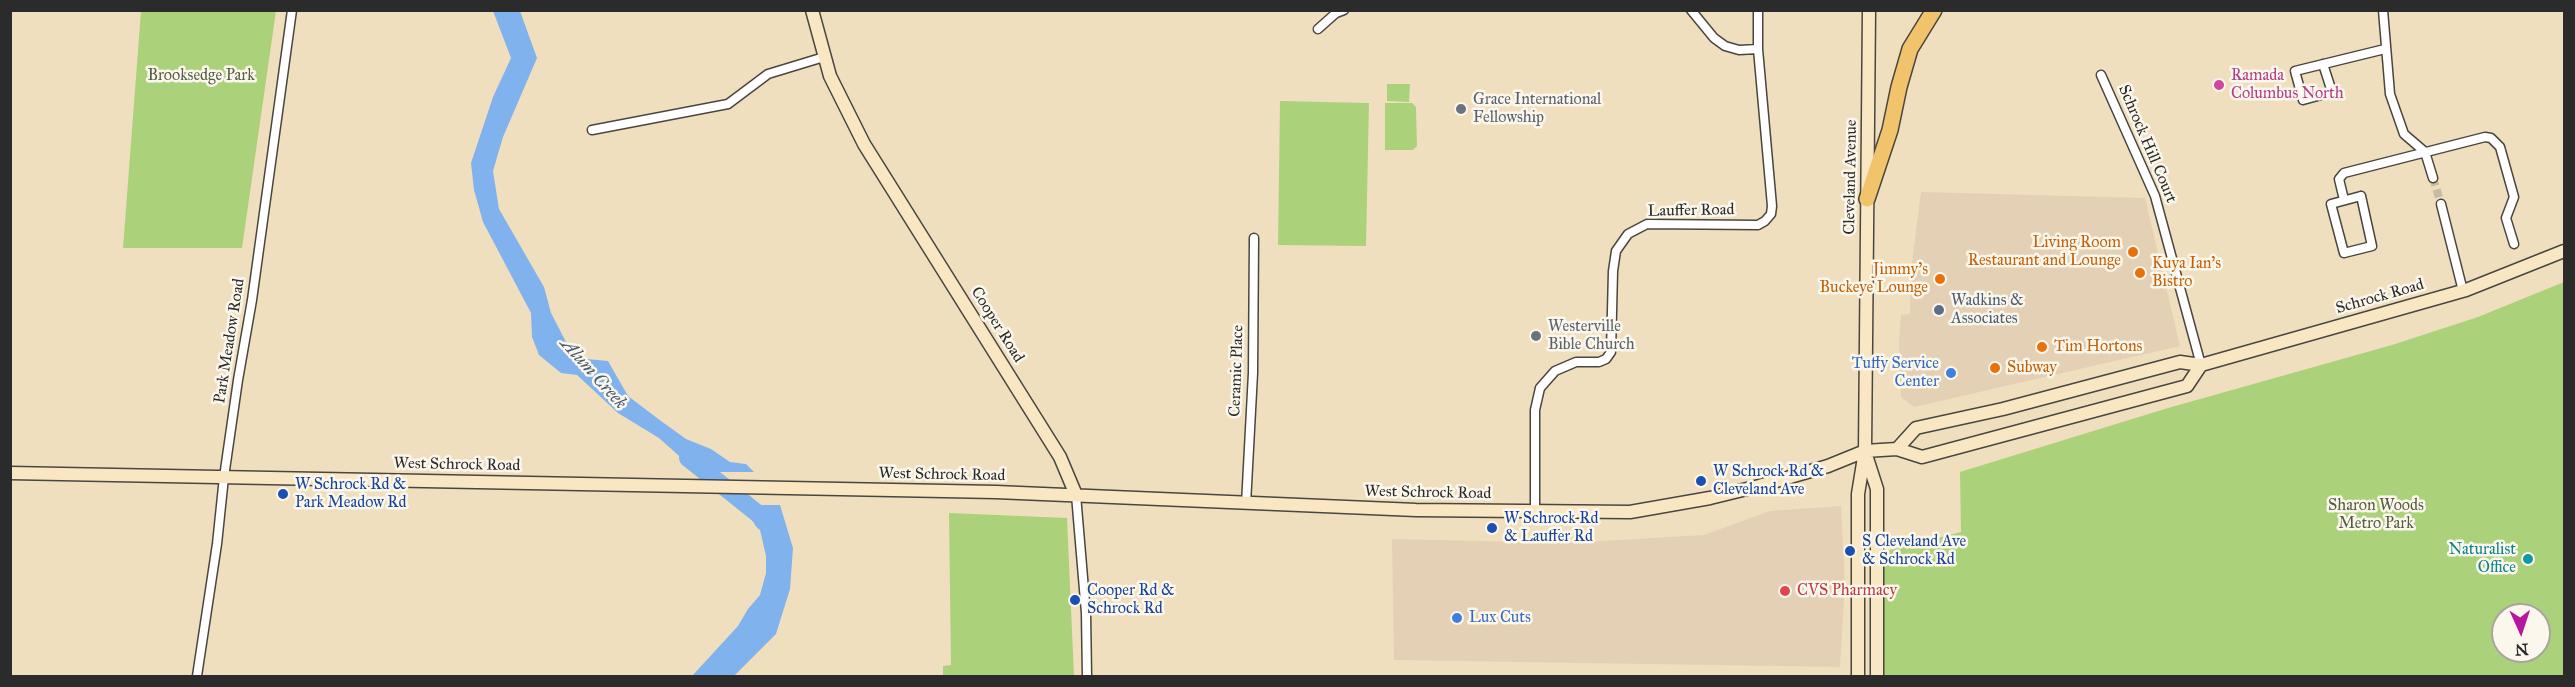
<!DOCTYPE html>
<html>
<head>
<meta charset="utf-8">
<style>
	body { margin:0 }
	#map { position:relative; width:2575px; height:687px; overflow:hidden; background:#f0dfbe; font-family:"IM FELL Great Primer",serif }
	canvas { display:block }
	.frame { position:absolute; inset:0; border:12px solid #2b2b2b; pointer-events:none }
	.north { position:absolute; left:2491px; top:603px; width:60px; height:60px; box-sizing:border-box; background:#fbf7ec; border:2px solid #a8a59f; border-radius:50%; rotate:177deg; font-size:16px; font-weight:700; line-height:24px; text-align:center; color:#2b2b2b }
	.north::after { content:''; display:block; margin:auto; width:21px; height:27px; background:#b5179e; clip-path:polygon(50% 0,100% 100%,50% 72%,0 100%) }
</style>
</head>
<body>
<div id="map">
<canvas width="2575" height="687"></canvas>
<div class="frame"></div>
<div class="north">N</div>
</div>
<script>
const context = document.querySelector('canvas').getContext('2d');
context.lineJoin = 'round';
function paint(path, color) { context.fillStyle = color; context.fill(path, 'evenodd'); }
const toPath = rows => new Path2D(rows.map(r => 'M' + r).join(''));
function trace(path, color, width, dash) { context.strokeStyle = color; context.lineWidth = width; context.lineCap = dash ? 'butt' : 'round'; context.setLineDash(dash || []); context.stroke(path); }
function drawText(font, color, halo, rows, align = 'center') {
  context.font = font + ' "IM FELL Great Primer",serif'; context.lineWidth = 5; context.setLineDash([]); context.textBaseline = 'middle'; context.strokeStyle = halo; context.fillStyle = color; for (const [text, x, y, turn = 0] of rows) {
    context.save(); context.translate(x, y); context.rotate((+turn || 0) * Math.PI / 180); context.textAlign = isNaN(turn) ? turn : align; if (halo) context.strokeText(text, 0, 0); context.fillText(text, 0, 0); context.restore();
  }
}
paint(toPath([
	[1921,192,2145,198,2180,346,1914,407,1901,397,1899,344,1901,315,1910,314,1911,271],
	[1841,506,1845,583,1840,667,1394,660,1392,539,1567,543,1704,535,1770,511]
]), '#e4d0b4');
paint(toPath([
	[141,11,276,11,242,248,123,248],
	[1387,84,1410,84,1409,102,1387,101],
	[1280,101,1369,103,1366,246,1278,245],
	[1385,103,1412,103,1416,107,1417,146,1413,150,1385,150],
	[2564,282,2564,676,1883,676,1883,552,1961,532,1960,472,2168,408,2392,345,2478,317],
	[2503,615,2539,615,2539,651,2503,651],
	[949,513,1067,518,1074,676,943,676,943,666,951,665]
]), '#acd17b');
paint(toPath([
	[493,11,520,11,537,58,503,137,493,171,499,209,544,287,551,313,566,342,587,359,608,361,628,396,661,421,686,439,711,449,730,462,746,464,754,472,697,472,659,438,618,413,577,375,561,373,539,355,532,337,531,313,483,222,474,190,471,163,493,97,511,58],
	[739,505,780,505,793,548,790,589,776,634,734,676,692,676,738,626,748,609,760,595,766,573,766,556,760,530]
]), '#80b3ed');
trace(toPath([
	[688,458,762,517,763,521]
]), '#80b3ed', 18);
trace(toPath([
	[2433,178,2441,204]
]), '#c9bba1', 8, [8, 4]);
const street = toPath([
	[1691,10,1714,38,1725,46,1739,50,1758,49],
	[2383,10,2390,94,2404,134,2425,152,2433,178],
	[1318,29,1336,13,1344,10],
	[2323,64,2332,92,2303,100,2295,71,2385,49],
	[2101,75,2155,196,2201,365],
	[592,130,728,104,768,74,824,57],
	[2361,196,2372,246,2344,253,2331,204,2361,196],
	[2344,200,2339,179,2344,173,2485,137,2491,138,2500,147,2514,197,2506,218,2514,244],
	[2441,204,2463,291],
	[1076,495,1086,613,1087,676],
	[1246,504,1253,373,1254,238],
	[1535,512,1535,410,1540,388,1555,371,1576,362,1599,362,1606,359,1611,352,1613,271,1616,251,1628,234,1647,224,1758,225,1765,221,1771,214,1772,206,1758,49,1758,10],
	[197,676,217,544,224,477,238,380,252,300,292,10]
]);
const secondary = toPath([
	[812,10,830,76,864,144,1060,457,1076,495],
	[1897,449,1916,428,2003,409,2180,362,2201,365,2466,290,2564,251],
	[1866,455,1877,489,1877,676],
	[10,473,996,492,1416,510,1630,512,1710,498,1759,486,1828,466,1865,451,1897,449,1922,457,2187,386,2201,365],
	[1858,676,1858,494,1865,451,1869,10]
]);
const highway = toPath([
	[1867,199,1890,130,1899,87,1910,49,1934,10]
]);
trace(street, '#494641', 11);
trace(secondary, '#494641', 15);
trace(highway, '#494641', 18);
trace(street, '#fff', 8);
trace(secondary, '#f9e7c3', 12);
trace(highway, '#f1c36a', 15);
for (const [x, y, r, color] of [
	[2219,85,6,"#d1479c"],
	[1461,109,6,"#6b7280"],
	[2133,252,6,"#e8710a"],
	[2140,273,6,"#e8710a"],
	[1940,279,6,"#e8710a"],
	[1939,310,6,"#5c6f8a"],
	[1536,336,6,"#6b7280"],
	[2042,347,6,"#e8710a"],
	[1995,368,6,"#e8710a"],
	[1951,373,6,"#3f7fe0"],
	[1701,481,6,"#1a4fb4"],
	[283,494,6,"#1a4fb4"],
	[1492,528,6,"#1a4fb4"],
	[1850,551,6,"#1a4fb4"],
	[2528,559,6,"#0f9aa8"],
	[1785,591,6,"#e0444e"],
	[1075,600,6,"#1a4fb4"],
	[1457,618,6,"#3f7fe0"]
]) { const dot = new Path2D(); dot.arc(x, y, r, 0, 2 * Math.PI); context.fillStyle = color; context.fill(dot); trace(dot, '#fbf7ec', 2); }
drawText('16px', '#525d43', '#fbf7ec', [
	["Brooksedge Park",201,76],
	["Sharon Woods",2376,506],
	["Metro Park",2376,524]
]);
drawText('16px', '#b23c85', '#fbf7ec', [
	["Ramada",2231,76],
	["Columbus North",2231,94]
], 'left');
drawText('16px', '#5b616d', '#fbf7ec', [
	["Grace International",1473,100],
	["Fellowship",1473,118],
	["Westerville",1548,327],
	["Bible Church",1548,345]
], 'left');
drawText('16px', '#2b2b2b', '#fbf7ec', [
	["Schrock Hill Court",2147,144,67],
	["Cleveland Avenue",1851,177,-89],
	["Lauffer Road",1691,211,-1],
	["Schrock Road",2380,297,-16],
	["Cooper Road",997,325,58],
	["Park Meadow Road",230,341,-81],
	["Ceramic Place",1237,371,-88],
	["West Schrock Road",457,465,1],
	["West Schrock Road",942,475,1],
	["West Schrock Road",1428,493,1]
]);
drawText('16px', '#c56008', '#fbf7ec', [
	["Living Room",2121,243,"right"],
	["Restaurant and Lounge",2121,261,"right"],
	["Kuya Ian's",2152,264],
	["Bistro",2152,282],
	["Jimmy's",1928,270,"right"],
	["Buckeye Lounge",1928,288,"right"],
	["Tim Hortons",2054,347],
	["Subway",2007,368]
], 'left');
drawText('16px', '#4e5e75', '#fbf7ec', [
	["Wadkins &",1951,301],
	["Associates",1951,319]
], 'left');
drawText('16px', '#366cbe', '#fbf7ec', [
	["Tuffy Service",1939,364],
	["Center",1939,382],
	["Lux Cuts",1469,618,"left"]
], 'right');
drawText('16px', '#164399', '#fbf7ec', [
	["W Schrock Rd &",1713,472],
	["Cleveland Ave",1713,490],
	["W Schrock Rd &",295,485],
	["Park Meadow Rd",295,503],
	["W Schrock Rd",1504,519],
	["& Lauffer Rd",1504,537],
	["S Cleveland Ave",1862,542],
	["& Schrock Rd",1862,560],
	["Cooper Rd &",1087,591],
	["Schrock Rd",1087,609]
], 'left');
drawText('16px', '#0d838f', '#fbf7ec', [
	["Naturalist",2516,550],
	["Office",2516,568]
], 'right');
drawText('16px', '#be3a42', '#fbf7ec', [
	["CVS Pharmacy",1797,591]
], 'left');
drawText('italic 18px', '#495b6f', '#fbf7ec', [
	["Alum Creek",593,374,48]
]);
</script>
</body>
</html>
